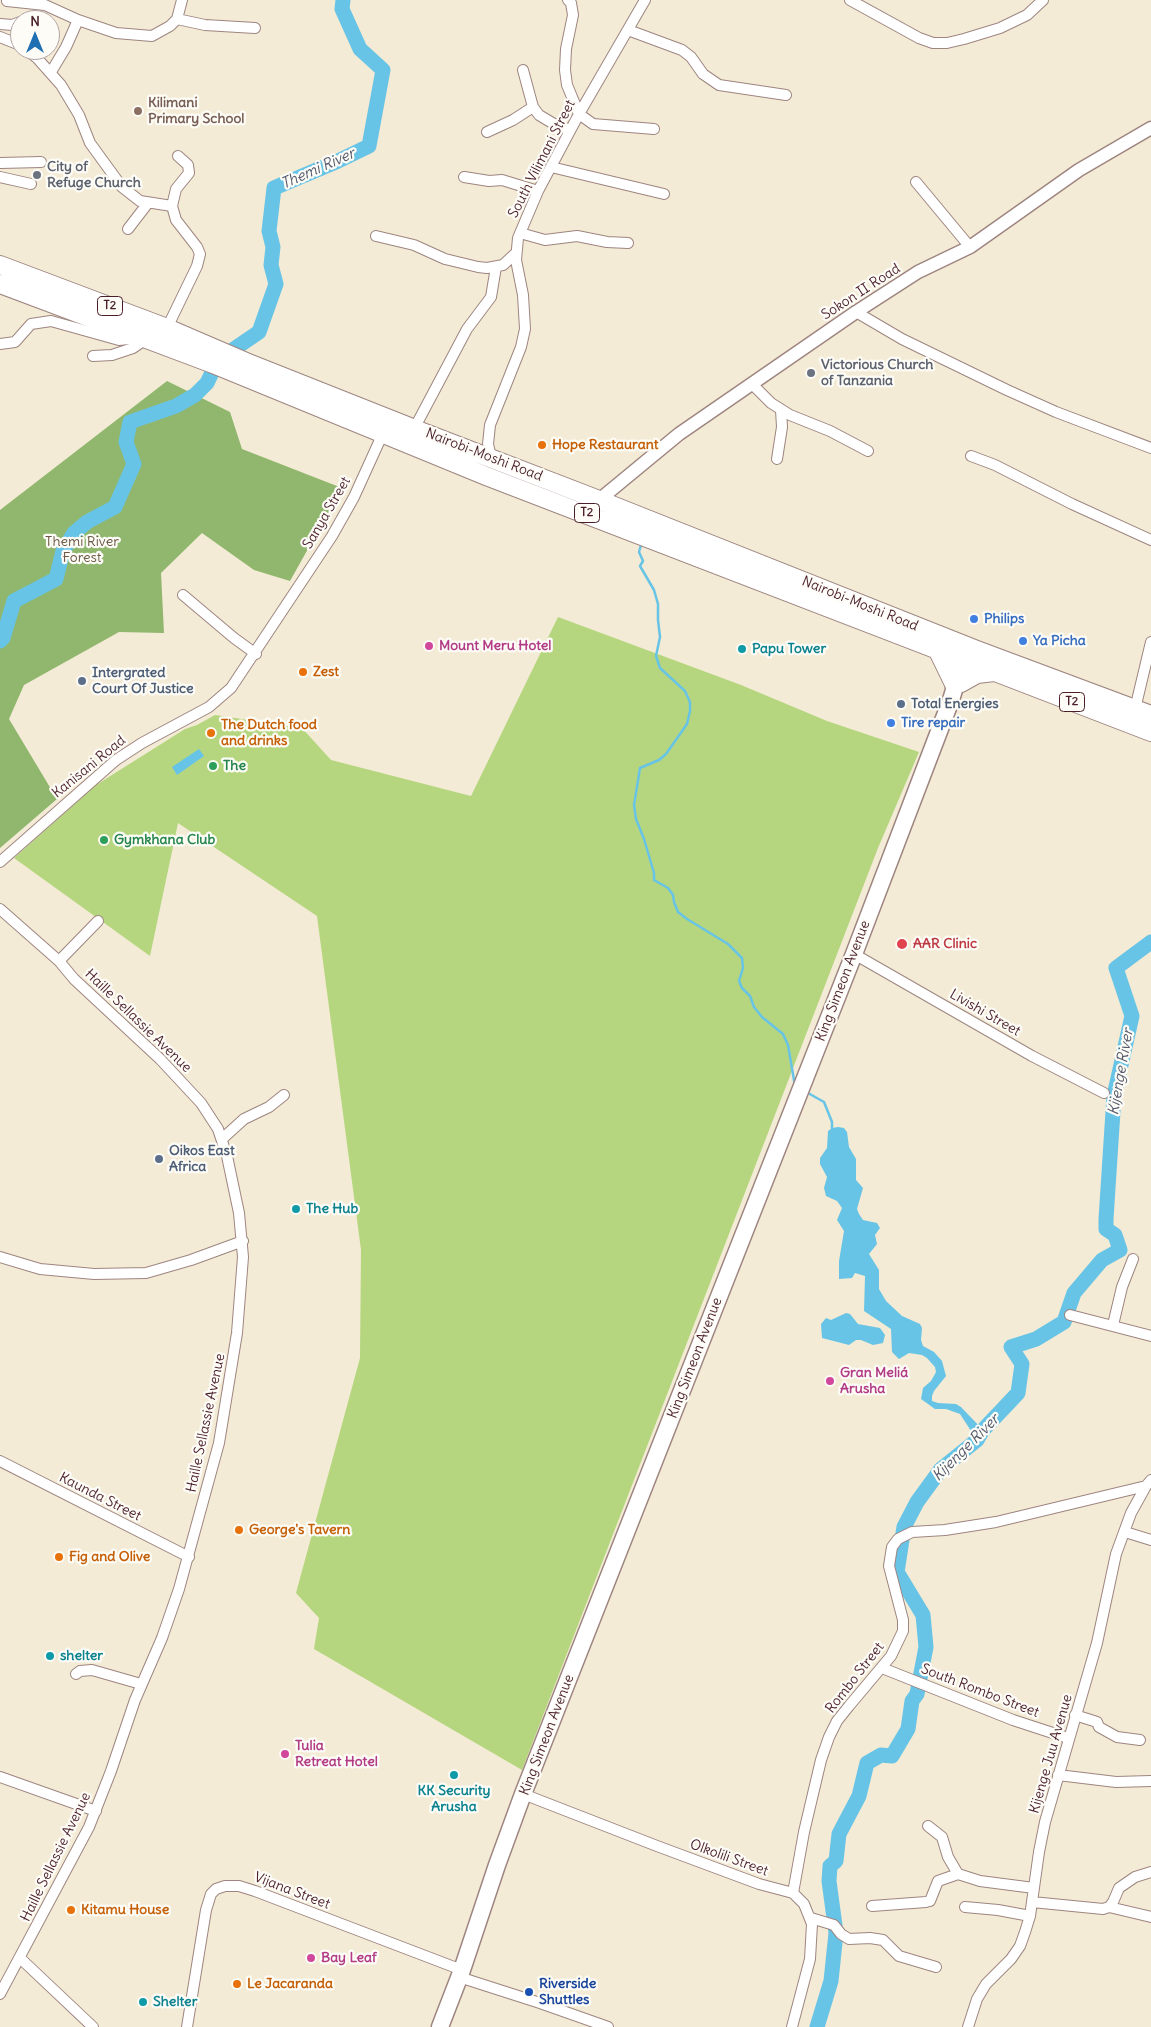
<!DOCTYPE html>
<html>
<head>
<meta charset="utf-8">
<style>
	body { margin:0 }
	#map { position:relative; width:1151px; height:2027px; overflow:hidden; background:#f3ebd5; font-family:Delius,sans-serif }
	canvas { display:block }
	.north { position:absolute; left:10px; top:10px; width:50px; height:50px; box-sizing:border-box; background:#fdfcf7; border:1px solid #b5a4a5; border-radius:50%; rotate:0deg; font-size:14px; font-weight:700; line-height:20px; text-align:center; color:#4a1f2b }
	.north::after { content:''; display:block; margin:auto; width:18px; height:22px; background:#1f6fb2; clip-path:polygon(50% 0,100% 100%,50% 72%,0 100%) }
</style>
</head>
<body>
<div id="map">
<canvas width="1151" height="2027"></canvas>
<div class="north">N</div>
</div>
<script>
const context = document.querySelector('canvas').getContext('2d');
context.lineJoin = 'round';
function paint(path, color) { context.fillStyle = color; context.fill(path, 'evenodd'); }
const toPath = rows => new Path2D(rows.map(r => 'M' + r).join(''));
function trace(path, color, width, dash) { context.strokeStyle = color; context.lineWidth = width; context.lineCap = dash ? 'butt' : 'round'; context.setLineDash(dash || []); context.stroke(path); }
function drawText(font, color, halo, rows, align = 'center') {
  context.font = font + ' Delius,sans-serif'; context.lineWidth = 4.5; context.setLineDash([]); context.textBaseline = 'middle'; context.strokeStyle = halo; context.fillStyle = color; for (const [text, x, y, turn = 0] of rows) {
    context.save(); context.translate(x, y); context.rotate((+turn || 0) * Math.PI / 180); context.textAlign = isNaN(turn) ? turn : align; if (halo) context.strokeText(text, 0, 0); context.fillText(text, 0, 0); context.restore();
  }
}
paint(toPath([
	[558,617,741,685,827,721,919,752,878,848,522,1770,314,1649,319,1618,296,1593,360,1358,361,1250,317,916,178,823,150,956,14,858,96,785,185,729,197,725,215,715,302,728,331,760,471,796]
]), '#b5d67e');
paint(toPath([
	[167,381,230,412,242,449,342,488,290,581,254,570,202,533,161,573,164,633,119,632,24,685,9,719,57,799,0,848,0,510]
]), '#90b76d');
paint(toPath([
	[199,749,204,756,177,775,172,767],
	[838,1127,844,1128,847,1132,849,1147,856,1159,856,1180,863,1188,857,1209,859,1214,863,1220,877,1223,880,1228,875,1235,877,1244,869,1254,879,1270,879,1289,886,1301,902,1316,920,1324,922,1328,921,1340,923,1346,934,1352,942,1361,946,1376,934,1391,932,1396,932,1401,938,1403,956,1404,961,1407,983,1430,977,1440,960,1414,946,1409,935,1409,921,1399,923,1388,931,1381,936,1372,935,1367,927,1358,922,1355,909,1353,899,1359,892,1352,891,1329,864,1311,865,1276,855,1273,852,1278,839,1279,839,1261,844,1231,837,1220,842,1208,837,1201,826,1196,824,1188,827,1177,820,1164,820,1158,827,1148,828,1131,832,1128],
	[846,1313,850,1314,858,1324,880,1328,885,1335,883,1343,873,1345,861,1340,856,1340,849,1345,822,1338,821,1324,826,1318,831,1320]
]), '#68c4e6');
trace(toPath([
	[641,545,639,552,643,561,640,566,654,590,658,604,658,620,660,637,656,656,660,668,685,691,690,702,690,711,687,724,666,754,659,760,640,768,634,805,636,819,644,839,654,873,654,880,668,888,673,895,674,902,678,912,687,919,728,944,742,958,743,968,739,981,742,988,750,996,754,1007,762,1017,783,1034,788,1045,795,1086],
	[808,1093,824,1102,832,1122,832,1128]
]), '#68c4e6', 2.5);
trace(toPath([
	[0,641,3,638,14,601,56,579,63,551,74,533,87,522,115,507,134,464,126,442,130,422,176,406,195,395,207,383,218,360,259,332,276,284,271,265,273,247,269,231,274,188,338,161,369,146,383,70,360,49,342,9,343,0],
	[817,2027,831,1981,836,1933,829,1881,830,1866,836,1861,839,1834,859,1796,867,1763,881,1755,892,1756,908,1729,912,1701,917,1694,926,1647,923,1615,897,1572,904,1527,917,1502,941,1469,977,1440,983,1430,1018,1393,1022,1364,1011,1347,1036,1339,1064,1322,1074,1293,1102,1260,1120,1250,1115,1235,1106,1229,1106,1219,1114,1096,1132,1016,1116,968,1151,942]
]), '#68c4e6', 15);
const minor = toPath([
	[568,0,571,3,573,15,566,49,565,70,567,85,579,114,593,124,654,129],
	[850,0,919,38,933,43,947,43,964,39,1000,28,1027,15,1043,0],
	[7,1,45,5,78,20],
	[177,19,205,25,255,28],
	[0,24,12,25,20,22],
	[628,30,682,50,691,57,703,74,719,85,786,95],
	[0,37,20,45],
	[27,50,37,58,61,85,79,115,90,143,122,187,140,201,172,206],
	[523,70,533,107,539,115,554,124,570,130],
	[51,72,66,47,78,20,116,33,152,36,170,26,177,19,182,0],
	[487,132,513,120,533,107],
	[0,163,41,162],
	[551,167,664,194],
	[0,177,31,184],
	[464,177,489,181,502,180,538,191],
	[916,182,970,247],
	[128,229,148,203],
	[520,233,545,240,577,236,607,242,628,243],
	[376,236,414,245,445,259,478,267,487,268,503,265,516,253],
	[856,312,902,339,1007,390,1056,412,1151,448],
	[167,328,197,266,200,254,197,247,176,220,172,206,176,189,189,173,188,165,178,156],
	[0,344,15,342,31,324,51,321,119,340,137,338],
	[93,356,112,355,133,348,146,339],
	[752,384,771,403,790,415,830,431,868,451],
	[414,429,467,329,491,297,496,267],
	[971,456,995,465,1072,504,1151,540],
	[491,457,488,444,490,425,521,347,525,329,523,295,516,260,518,238,538,191,579,114,645,0],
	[777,459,782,427,781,410],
	[183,595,234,638,256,654],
	[1135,709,1151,642],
	[0,862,116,760,142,743,209,707,231,688,332,536,354,497,384,431],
	[0,909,59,961,74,979,160,1059,201,1103,218,1129,227,1156,239,1213,243,1257,237,1333,219,1443,179,1589,162,1638,135,1700,111,1771,89,1827,0,1994],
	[854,954,1032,1056,1104,1093],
	[59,961,98,921],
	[222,1139,244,1119,269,1107,284,1095],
	[0,1257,40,1269,94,1274,146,1273,191,1260,243,1241],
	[1070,1315,1151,1336],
	[1113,1325,1122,1287,1133,1259],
	[0,1461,189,1557],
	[1125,1532,1151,1540],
	[882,1668,1013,1720,1068,1738],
	[76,1674,80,1671,92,1670,141,1684],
	[1075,1715,1097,1722,1099,1727,1117,1737,1140,1740],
	[1058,1775,1116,1782,1151,1781],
	[0,1777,96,1811],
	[523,1794,657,1846,759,1884,793,1893,804,1904,812,1924,810,1959,792,2027],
	[928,1826,942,1837,948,1857,958,1874,980,1881,1034,1888],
	[793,1893,804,1832,821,1760,829,1737,837,1721,849,1706,891,1656,903,1631,903,1620,889,1566,892,1547,898,1539,912,1532,945,1530,996,1522,1146,1486],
	[1032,1902,1103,1909,1109,1907,1113,1902,1119,1888,1135,1877,1151,1872],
	[872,1906,926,1902,930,1901,938,1881,958,1874],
	[965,1907,998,1910,1030,1916],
	[1109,1907,1151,1917],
	[811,1918,834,1925,841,1934,849,1939,870,1938,883,1940,899,1956,936,1967],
	[20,1958,93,2027],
	[459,1977,540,2003,608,2027],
	[187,2027,206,1910,211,1894,216,1889,225,1886,239,1886,255,1891,462,1970],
	[968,2027,977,1999,986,1984,1011,1959,1020,1946,1025,1932,1030,1916,1039,1852,1045,1822,1097,1643,1116,1554,1131,1513,1146,1486,1151,1480]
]);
const tertiary = toPath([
	[599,500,679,434,856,312,918,272,970,247,1079,170,1151,128]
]);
const primary = toPath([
	[440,2027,462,1970,497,1865,523,1794,854,954,951,700,954,690,954,684,967,647]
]);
const trunk = toPath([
	[0,265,167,328,246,362,420,431,599,500,977,650,1151,715],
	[0,284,213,364,486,476,1151,732],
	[937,649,954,684],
	[961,683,977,674,994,672]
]);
trace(minor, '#9e8580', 12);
trace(tertiary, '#9e8580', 15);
trace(primary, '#9e8580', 19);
trace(trunk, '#9e8580', 20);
trace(minor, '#fff', 10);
trace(tertiary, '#fff', 12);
trace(primary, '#fff', 16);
trace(trunk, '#fff', 18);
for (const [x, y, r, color] of [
	[138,111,5,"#8d6e63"],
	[37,175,5,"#6b7280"],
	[811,373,5,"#6b7280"],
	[542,445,5,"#e8710a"],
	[974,619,5,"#3f7fe0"],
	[1023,641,5,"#3f7fe0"],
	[429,646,5,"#d1479c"],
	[742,649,5,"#0f9aa8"],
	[303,672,5,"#e8710a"],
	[82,681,5,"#5c6f8a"],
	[901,704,5,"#5c6f8a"],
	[891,723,5,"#3f7fe0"],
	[211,733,5,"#e8710a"],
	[213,766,5,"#2e9e5b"],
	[104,840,5,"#2e9e5b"],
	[902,944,6,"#e0444e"],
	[159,1159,5,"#5c6f8a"],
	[296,1209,5,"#0f9aa8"],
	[830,1381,5,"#d1479c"],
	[239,1530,5,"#e8710a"],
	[59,1557,5,"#e8710a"],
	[50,1656,5,"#0f9aa8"],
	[285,1754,5,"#d1479c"],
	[454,1775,5,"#0f9aa8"],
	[71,1910,5,"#e8710a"],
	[311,1958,5,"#d1479c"],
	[237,1984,5,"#e8710a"],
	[529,1992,5,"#1a4fb4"],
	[143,2002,5,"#0f9aa8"]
]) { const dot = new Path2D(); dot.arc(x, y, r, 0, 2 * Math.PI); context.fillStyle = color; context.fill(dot); trace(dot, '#fdfcf7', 2); }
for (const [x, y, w] of [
	[110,306,25],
	[587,513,25],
	[1072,702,25]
]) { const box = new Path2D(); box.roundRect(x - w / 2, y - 9.5, w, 19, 4); context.fillStyle = '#fdfcf7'; context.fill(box); trace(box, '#4a1f2b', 1); }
drawText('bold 12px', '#4a1f2b', null, [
	["T2",110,306],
	["T2",587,513],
	["T2",1072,702]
]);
drawText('bold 14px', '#785e54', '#fdfcf7', [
	["Kilimani",148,103],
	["Primary School",148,119]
], 'left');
drawText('14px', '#4a1f2b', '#fdfcf7', [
	["South Vilimani Street",542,159,-63],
	["Sokon II Road",861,292,-33],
	["Nairobi-Moshi Road",484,455,21],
	["Sanya Street",327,513,-60],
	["Nairobi-Moshi Road",860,604,22],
	["Kanisani Road",89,767,-39],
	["King Simeon Avenue",843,981,-69],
	["Livishi Street",985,1013,30],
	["Haille Sellassie Avenue",138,1021,44],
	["King Simeon Avenue",695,1358,-69],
	["Haille Sellassie Avenue",206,1423,-78],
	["Kaunda Street",100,1497,27],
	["Rombo Street",855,1678,-52],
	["South Rombo Street",980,1691,21],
	["King Simeon Avenue",547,1735,-69],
	["Kijenge Juu Avenue",1051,1754,-74],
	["Haille Sellassie Avenue",56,1857,-64],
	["Olkolili Street",729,1858,20],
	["Vijana Street",292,1891,21]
]);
drawText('bold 14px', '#5b616d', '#fdfcf7', [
	["City of",47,167],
	["Refuge Church",47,183],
	["Victorious Church",821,365],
	["of Tanzania",821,381]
], 'left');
drawText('bold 14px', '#c56008', '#fdfcf7', [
	["Hope Restaurant",552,445],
	["Zest",313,672],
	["The Dutch food",221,725],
	["and drinks",221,741],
	["George's Tavern",249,1530],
	["Fig and Olive",69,1557],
	["Kitamu House",81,1910],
	["Le Jacaranda",247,1984]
], 'left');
drawText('14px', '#6a5644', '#fdfcf7', [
	["Themi River",82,542],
	["Forest",82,558]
]);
drawText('bold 14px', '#366cbe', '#fdfcf7', [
	["Philips",984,619],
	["Ya Picha",1033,641],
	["Tire repair",901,723]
], 'left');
drawText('bold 14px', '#b23c85', '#fdfcf7', [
	["Mount Meru Hotel",439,646],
	["Gran Meliá",840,1373],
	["Arusha",840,1389],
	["Tulia",295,1746],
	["Retreat Hotel",295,1762],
	["Bay Leaf",321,1958]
], 'left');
drawText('bold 14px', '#0d838f', '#fdfcf7', [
	["Papu Tower",752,649],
	["The Hub",306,1209],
	["shelter",60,1656],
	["KK Security",454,1791,"center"],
	["Arusha",454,1807,"center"],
	["Shelter",153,2002]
], 'left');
drawText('bold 14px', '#4e5e75', '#fdfcf7', [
	["Intergrated",92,673],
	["Court Of Justice",92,689],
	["Total Energies",911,704],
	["Oikos East",169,1151],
	["Africa",169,1167]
], 'left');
drawText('bold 14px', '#27864d', '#fdfcf7', [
	["The",223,766],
	["Gymkhana Club",114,840]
], 'left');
drawText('bold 14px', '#be3a42', '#fdfcf7', [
	["AAR Clinic",913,944]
], 'left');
drawText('bold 14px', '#164399', '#fdfcf7', [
	["Riverside",539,1984],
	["Shuttles",539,2000]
], 'left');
drawText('italic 15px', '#54596c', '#fdfcf7', [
	["Themi River",318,169,-24],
	["Kijenge River",1121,1072,-80],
	["Kijenge River",966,1448,-45]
]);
</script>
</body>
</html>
